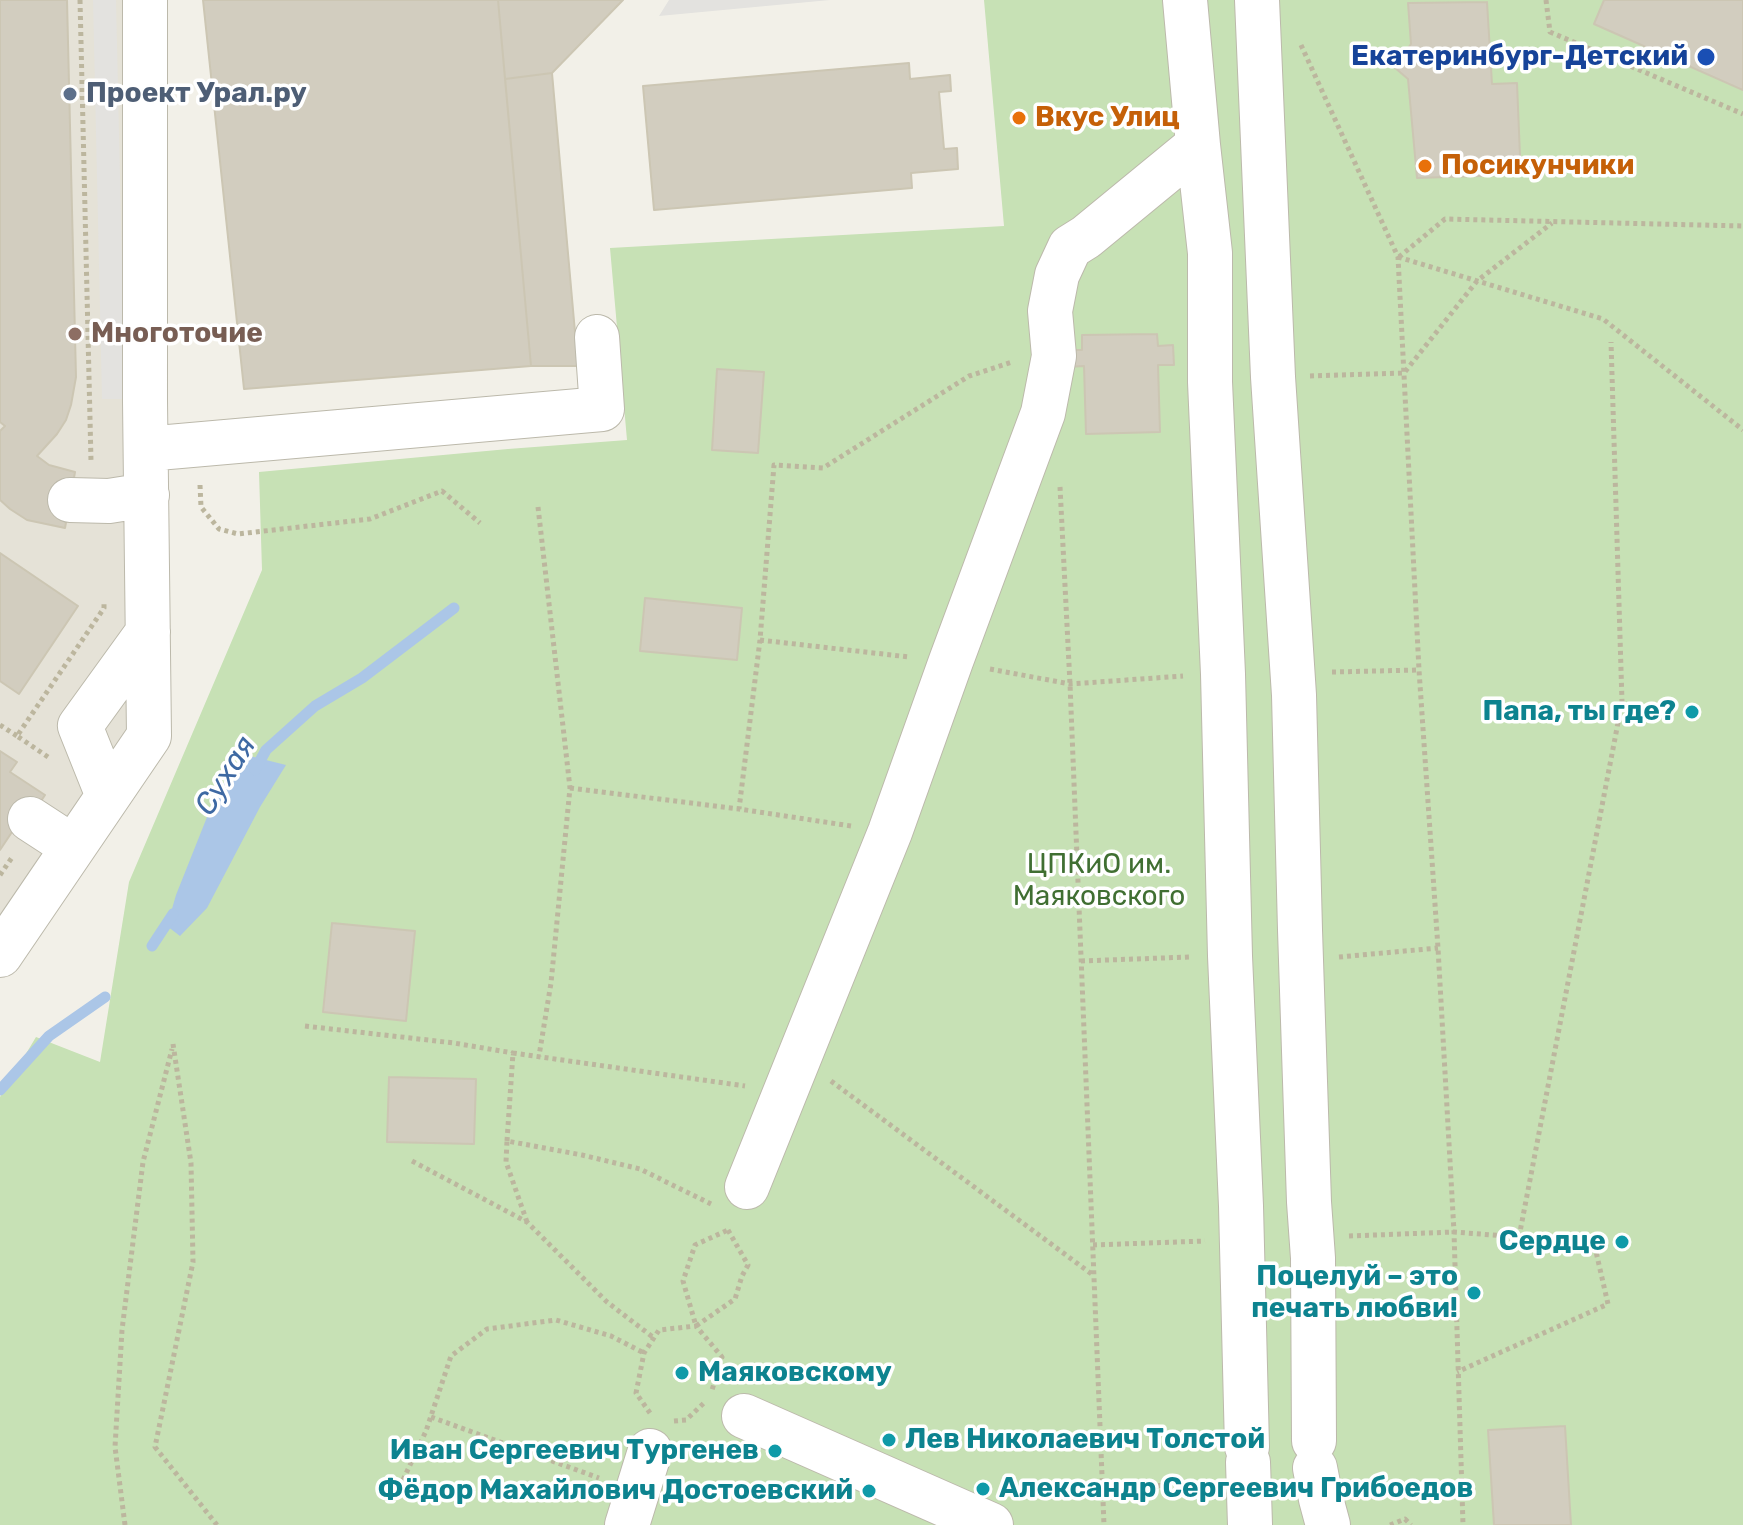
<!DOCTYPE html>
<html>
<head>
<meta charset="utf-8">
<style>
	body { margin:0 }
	canvas { display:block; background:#f2f0e8 }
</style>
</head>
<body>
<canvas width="1743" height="1525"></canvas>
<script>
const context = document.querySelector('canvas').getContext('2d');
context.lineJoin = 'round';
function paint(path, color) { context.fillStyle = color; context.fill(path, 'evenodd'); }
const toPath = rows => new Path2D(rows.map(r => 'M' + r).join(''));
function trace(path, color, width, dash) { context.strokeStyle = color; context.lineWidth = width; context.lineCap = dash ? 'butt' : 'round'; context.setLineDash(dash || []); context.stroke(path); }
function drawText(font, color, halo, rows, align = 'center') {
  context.font = font + ' Rubik,sans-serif'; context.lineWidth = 7; context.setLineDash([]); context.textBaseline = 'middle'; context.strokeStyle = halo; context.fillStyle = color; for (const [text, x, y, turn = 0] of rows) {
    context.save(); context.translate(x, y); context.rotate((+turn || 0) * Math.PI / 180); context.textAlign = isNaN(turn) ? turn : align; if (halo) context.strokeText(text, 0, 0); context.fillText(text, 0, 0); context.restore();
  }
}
paint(toPath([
	[0,0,128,0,141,712,0,932]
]), '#e5e2d7');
paint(toPath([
	[984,0,1743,0,1743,1525,0,1525,0,1097,36,1037,100,1062,129,882,262,570,259,472,508,449,627,440,610,248,1004,226]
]), '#c7e1b5');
paint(toPath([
	[93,0,116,0,125,399,102,399],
	[669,0,830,0,659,16]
]), '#e3e2df');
paint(toPath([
	[242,754,286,765,260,807,207,908,180,936,167,926,176,895,215,797]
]), '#abc6e7');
trace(toPath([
	[255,770,266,750,315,706,362,678,454,608],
	[152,946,173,914],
	[0,1090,49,1036,105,997]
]), '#abc6e7', 11);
const building = toPath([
	[0,0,67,0,76,377,71,405,66,420,57,434,37,456,49,465,75,472,65,528,27,520,10,509,0,500,0,431,5,426,0,422,0,0],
	[203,0,498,0,531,366,244,389,203,0],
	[498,0,623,0,552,73,505,79,498,0],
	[1604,0,1743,0,1743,90,1594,24,1604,0],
	[1487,2,1492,84,1517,83,1520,156,1509,175,1417,178,1408,79,1394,67,1411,44,1408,3,1487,2],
	[909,63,910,79,950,75,951,91,939,92,944,149,957,148,958,169,911,173,912,188,654,210,643,86,909,63],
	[552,73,578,366,531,366,505,79,552,73],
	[1157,334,1158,346,1173,345,1174,365,1158,365,1160,432,1086,434,1084,366,1067,367,1066,350,1082,350,1082,335,1157,334],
	[717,369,764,372,758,453,712,450,717,369],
	[0,553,78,606,19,694,0,681,0,553],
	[645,598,742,608,737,660,640,651,645,598],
	[0,751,17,762,10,772,45,795,22,830,16,826,0,850,0,751],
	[332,923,415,931,406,1021,323,1012,332,923],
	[389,1077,476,1079,474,1144,387,1142,389,1077],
	[1565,1426,1571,1525,1494,1525,1488,1430,1565,1426]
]);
paint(building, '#d2cdbf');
trace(building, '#ccc6b3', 2);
const minor = toPath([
	[1185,0,1198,145,1210,253,1210,382,1223,674,1230,956,1241,1206,1247,1447],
	[1257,0,1273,377,1294,695,1300,930,1309,1202,1313,1258,1314,1441],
	[146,449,602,409,597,337],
	[70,500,109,501,147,495],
	[108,796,80,726,148,632],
	[30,819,73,847],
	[0,955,149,736,145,401,145,0],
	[747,1187,890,832,951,661,1043,413,1054,356,1050,311,1057,275,1070,247,1086,237,1198,145],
	[744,1416,991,1525],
	[1248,1462,1250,1525],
	[1315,1468,1321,1499,1328,1525],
	[627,1525,650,1451]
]);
trace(minor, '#bcb9ab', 46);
trace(toPath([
	[80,0,91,461],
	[1546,0,1550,32,1743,114],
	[1301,45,1398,257,1419,670,1438,948,1454,1232,1463,1525],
	[1398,257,1603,319,1743,430],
	[1399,257,1445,219,1743,226],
	[1310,376,1404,373,1477,281,1552,223],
	[200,485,201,507,219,529,238,534,370,519,442,491,480,523],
	[1060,487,1070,684,1104,1525],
	[538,507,570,788,551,983,539,1056],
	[760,640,909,657],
	[990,669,1070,684,1183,676],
	[1332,672,1419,670],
	[0,725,17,736],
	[48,757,17,736,104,608,104,603],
	[570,788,739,809],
	[851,826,739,809,760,640,774,465,823,468,969,376,1012,362],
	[0,875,13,856],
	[1339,957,1438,948],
	[1081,961,1189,957],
	[305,1026,454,1043,513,1053],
	[173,1044,191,1163,193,1262,155,1447,217,1525],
	[831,1081,1093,1275],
	[507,1141,513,1053,745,1086],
	[412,1161,527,1222,607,1302,654,1338],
	[527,1222,506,1162,507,1141,582,1155,640,1169,711,1204],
	[728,1230,748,1265,742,1276,735,1299,696,1326,683,1281,695,1245,728,1230],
	[1349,1236,1454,1232,1594,1243,1608,1304,1457,1372],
	[1519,1237,1622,702,1611,342],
	[1093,1245,1205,1241],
	[650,1413,636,1393,644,1353,659,1330,696,1326,722,1357,712,1390],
	[431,1417,599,1478],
	[674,1421,686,1420,705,1402],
	[403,1480,426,1431,451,1356,487,1329,556,1320,611,1336,644,1353],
	[1102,1486,1208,1485],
	[125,1525,115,1447,122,1330,143,1162,172,1049],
	[1390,1525,1405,1519,1411,1525]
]), '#bcb69e', 5, [4, 4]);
trace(minor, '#fff', 44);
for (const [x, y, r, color] of [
	[1706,57,10,"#1a4fb4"],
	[70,94,8,"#5c6f8a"],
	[1019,118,8,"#e8710a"],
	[1425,166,8,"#e8710a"],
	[75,334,8,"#8d6e63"],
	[1692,712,8,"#0f9aa8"],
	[1622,1242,8,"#0f9aa8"],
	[1474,1293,8,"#0f9aa8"],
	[682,1373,8,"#0f9aa8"],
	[889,1440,8,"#0f9aa8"],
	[775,1451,8,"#0f9aa8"],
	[983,1489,8,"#0f9aa8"],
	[869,1491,8,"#0f9aa8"]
]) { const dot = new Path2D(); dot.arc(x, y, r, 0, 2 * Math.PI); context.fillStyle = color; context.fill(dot); trace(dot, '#fff', 3); }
drawText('bold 28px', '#164399', '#fff', [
	["Екатеринбург-Детский",1688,57]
], 'right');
drawText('bold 28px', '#4e5e75', '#fff', [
	["Проект Урал.ру",86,94]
], 'left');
drawText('bold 28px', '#c56008', '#fff', [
	["Вкус Улиц",1035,118],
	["Посикунчики",1441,166]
], 'left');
drawText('bold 28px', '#785e54', '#fff', [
	["Многоточие",91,334]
], 'left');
drawText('bold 28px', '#0d838f', '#fff', [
	["Папа, ты где?",1676,712],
	["Сердце",1606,1242],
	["Поцелуй – это",1458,1277],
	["печать любви!",1458,1309],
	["Маяковскому",698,1373,"left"],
	["Лев Николаевич Толстой",905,1440,"left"],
	["Иван Сергеевич Тургенев",759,1451],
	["Александр Сергеевич Грибоедов",999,1489,"left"],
	["Фёдор Махайлович Достоевский",853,1491]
], 'right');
drawText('28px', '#406f32', '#fff', [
	["ЦПКиО им.",1099,865],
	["Маяковского",1099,897]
]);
drawText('italic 30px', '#3e69a3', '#fff', [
	["Сухая",226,776,-58]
]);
</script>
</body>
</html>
